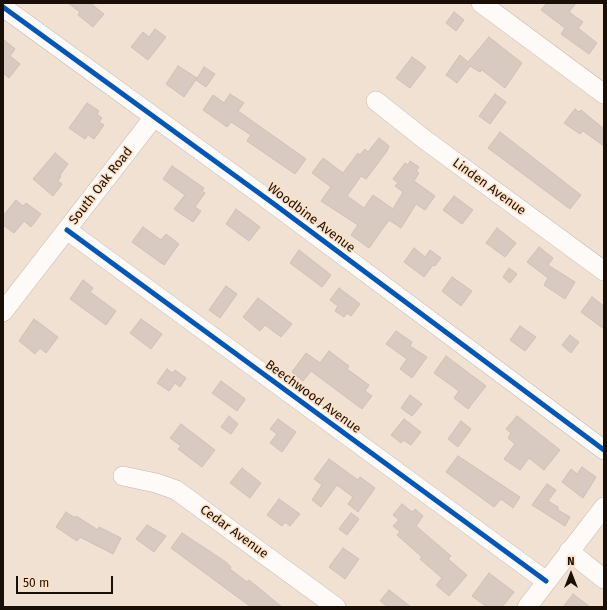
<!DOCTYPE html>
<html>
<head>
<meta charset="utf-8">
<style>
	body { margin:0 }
	#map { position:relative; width:607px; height:610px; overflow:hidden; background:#f1e1d2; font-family:"Fira Sans",sans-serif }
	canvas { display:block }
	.frame { position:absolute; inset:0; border:4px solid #190f06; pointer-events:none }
	.north { position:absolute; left:551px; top:554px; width:40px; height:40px; -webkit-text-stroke:3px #fee1c5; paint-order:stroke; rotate:0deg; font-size:11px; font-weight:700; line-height:16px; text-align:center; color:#190f06 }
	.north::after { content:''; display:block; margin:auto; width:14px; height:18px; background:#190f06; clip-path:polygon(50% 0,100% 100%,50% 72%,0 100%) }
	.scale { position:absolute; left:16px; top:576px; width:97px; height:18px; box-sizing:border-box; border:2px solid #190f06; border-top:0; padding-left:5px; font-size:12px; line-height:14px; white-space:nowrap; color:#190f06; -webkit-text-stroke:3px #fee1c5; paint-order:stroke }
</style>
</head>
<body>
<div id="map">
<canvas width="607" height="610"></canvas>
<div class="frame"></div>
<div class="north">N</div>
<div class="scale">50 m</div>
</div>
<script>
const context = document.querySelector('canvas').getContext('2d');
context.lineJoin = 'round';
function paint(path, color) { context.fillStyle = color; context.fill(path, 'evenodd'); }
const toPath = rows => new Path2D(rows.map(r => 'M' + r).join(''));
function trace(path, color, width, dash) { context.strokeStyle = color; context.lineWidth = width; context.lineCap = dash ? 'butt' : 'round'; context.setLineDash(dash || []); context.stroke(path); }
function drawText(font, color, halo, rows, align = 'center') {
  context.font = font + ' "Fira Sans",sans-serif'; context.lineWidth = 3; context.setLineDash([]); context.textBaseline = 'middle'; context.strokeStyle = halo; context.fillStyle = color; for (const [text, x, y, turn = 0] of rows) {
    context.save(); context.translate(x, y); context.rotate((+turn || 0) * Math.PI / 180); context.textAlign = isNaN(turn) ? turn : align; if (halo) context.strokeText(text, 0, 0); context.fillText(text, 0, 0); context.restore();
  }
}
const building = toPath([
	[68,3,90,3,104,14,93,27,78,15,80,12,68,3],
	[547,3,576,3,569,12,583,22,578,28,597,43,589,54,561,34,565,28,541,10,547,3],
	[454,12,464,20,456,31,446,23,454,12],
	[155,29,166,37,148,60,131,47,143,32,149,37,155,29],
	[489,37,522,63,505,88,482,70,480,72,470,66,457,83,446,75,460,55,468,62,489,37],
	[3,39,15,49,10,56,20,64,9,78,3,73,3,39],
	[412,57,426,67,410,88,396,78,412,57],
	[178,66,197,78,184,97,166,84,178,66],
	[204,67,215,74,206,87,196,80,204,67],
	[230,94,244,103,238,111,306,159,295,174,247,141,251,135,231,122,227,127,203,110,213,95,224,103,230,94],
	[495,94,506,102,490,124,479,116,495,94],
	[87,103,99,111,97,114,102,118,99,122,104,125,94,139,88,135,85,139,69,128,87,103],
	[575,109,579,112,581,110,604,129,604,146,583,131,580,134,564,123,575,109],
	[500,132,581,195,570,209,488,148,500,132],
	[379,138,389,146,387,151,366,179,361,176,347,196,364,208,373,195,393,209,403,192,395,186,398,183,393,179,405,163,408,165,410,161,419,167,416,171,419,173,414,181,435,196,425,210,416,204,401,228,389,220,369,248,351,235,358,225,321,201,331,187,312,173,323,158,343,173,358,153,360,155,365,149,368,152,379,138],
	[55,153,68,164,60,175,61,176,58,181,62,184,53,196,33,179,55,153],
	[172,166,204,188,202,191,205,193,195,207,201,211,193,222,174,209,185,195,163,179,172,166],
	[454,196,473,210,462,224,443,210,454,196],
	[16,200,23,206,26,203,41,214,31,227,24,221,14,233,3,225,3,216,16,200],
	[236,209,260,227,249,241,226,224,236,209],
	[143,227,161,240,166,234,179,244,164,265,132,242,143,227],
	[497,228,516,243,505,257,486,243,497,228],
	[539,247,553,258,548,265,575,282,565,299,544,285,548,278,527,262,539,247],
	[414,248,425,257,430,250,441,258,435,266,433,265,424,277,404,262,414,248],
	[299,250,331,275,322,287,290,263,299,250],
	[509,268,517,274,510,283,503,277,509,268],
	[452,277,472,291,461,306,442,291,452,277],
	[83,280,93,288,90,292,116,311,106,325,70,299,83,280],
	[226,286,237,294,220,318,209,310,226,286],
	[339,288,360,304,351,316,347,313,344,317,335,311,338,306,330,300,339,288],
	[592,297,604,306,604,329,581,312,592,297],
	[258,298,292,324,281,337,265,325,260,331,243,317,258,298],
	[34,319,58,337,46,353,40,348,35,354,19,341,34,319],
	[141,319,162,334,151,349,130,333,141,319],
	[520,326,536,337,525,351,510,340,520,326],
	[396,331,412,342,410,346,427,357,412,378,400,369,407,359,386,344,396,331],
	[570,335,579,342,571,353,562,345,570,335],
	[329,351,349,366,347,369,369,385,365,391,372,396,362,409,311,371,303,381,292,372,306,353,320,363,329,351],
	[446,356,486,386,468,409,454,398,459,391,434,373,446,356],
	[167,369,172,373,175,370,186,378,180,387,175,383,169,391,157,383,167,369],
	[221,381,244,398,245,400,237,411,212,393,221,381],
	[410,395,422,404,412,416,401,408,410,395],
	[229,416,238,424,231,434,221,427,229,416],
	[517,416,560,450,544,470,529,458,520,470,504,459,515,444,508,438,511,433,506,429,517,416],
	[278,419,296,432,282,452,270,443,277,434,270,429,278,419],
	[404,419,421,432,411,445,403,440,401,443,391,435,404,419],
	[461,421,471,429,458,447,448,439,461,421],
	[181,424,215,450,202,467,178,449,181,446,170,438,181,424],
	[458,456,520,497,513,508,501,499,494,507,446,472,458,456],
	[329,459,358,480,360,477,375,488,358,512,348,504,353,497,337,485,321,507,312,500,322,485,314,479,329,459],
	[582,467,596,477,583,498,562,482,571,469,577,474,582,467],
	[242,468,261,483,250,498,230,483,242,468],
	[547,484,556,490,548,501,558,507,558,510,570,517,565,526,532,505,547,484],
	[279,499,300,514,290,526,285,522,282,526,267,515,279,499],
	[402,504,412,512,415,509,423,516,416,526,451,556,448,559,467,575,449,596,436,585,442,578,420,559,422,557,397,535,400,532,393,526,399,520,393,515,402,504],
	[66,512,75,518,76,516,98,530,99,527,121,538,113,554,80,537,77,541,56,527,66,512],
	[351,513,359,519,347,535,339,529,351,513],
	[147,525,166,536,154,552,136,539,147,525],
	[182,533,226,562,231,567,230,569,247,582,249,580,282,607,251,607,171,548,182,533],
	[343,548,359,559,345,579,329,567,343,548],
	[489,573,514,592,502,607,487,607,472,596,489,573],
	[389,590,411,607,388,607,380,601,389,590],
	[573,594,590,607,563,607,573,594]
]);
paint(building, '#d8c9c1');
trace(building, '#cebfb8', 1);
const minor = toPath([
	[481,3,604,94],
	[3,7,274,204,604,450],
	[376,101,424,139,604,271],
	[67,230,546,581],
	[3,312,154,117],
	[123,476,156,483,176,490,336,607],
	[569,551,604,579],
	[527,607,604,507]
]);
trace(minor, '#c3b6aa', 20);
trace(minor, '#fdfaf8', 19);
trace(toPath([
	[3,7,274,204,604,450],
	[67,230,546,581]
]), '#0057b8', 5);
drawText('13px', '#190f06', '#fee1c5', [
	["South Oak Road",101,186,-52],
	["Linden Avenue",489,187,36],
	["Woodbine Avenue",311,218,37],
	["Beechwood Avenue",313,397,36],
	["Cedar Avenue",234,532,36]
]);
</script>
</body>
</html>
